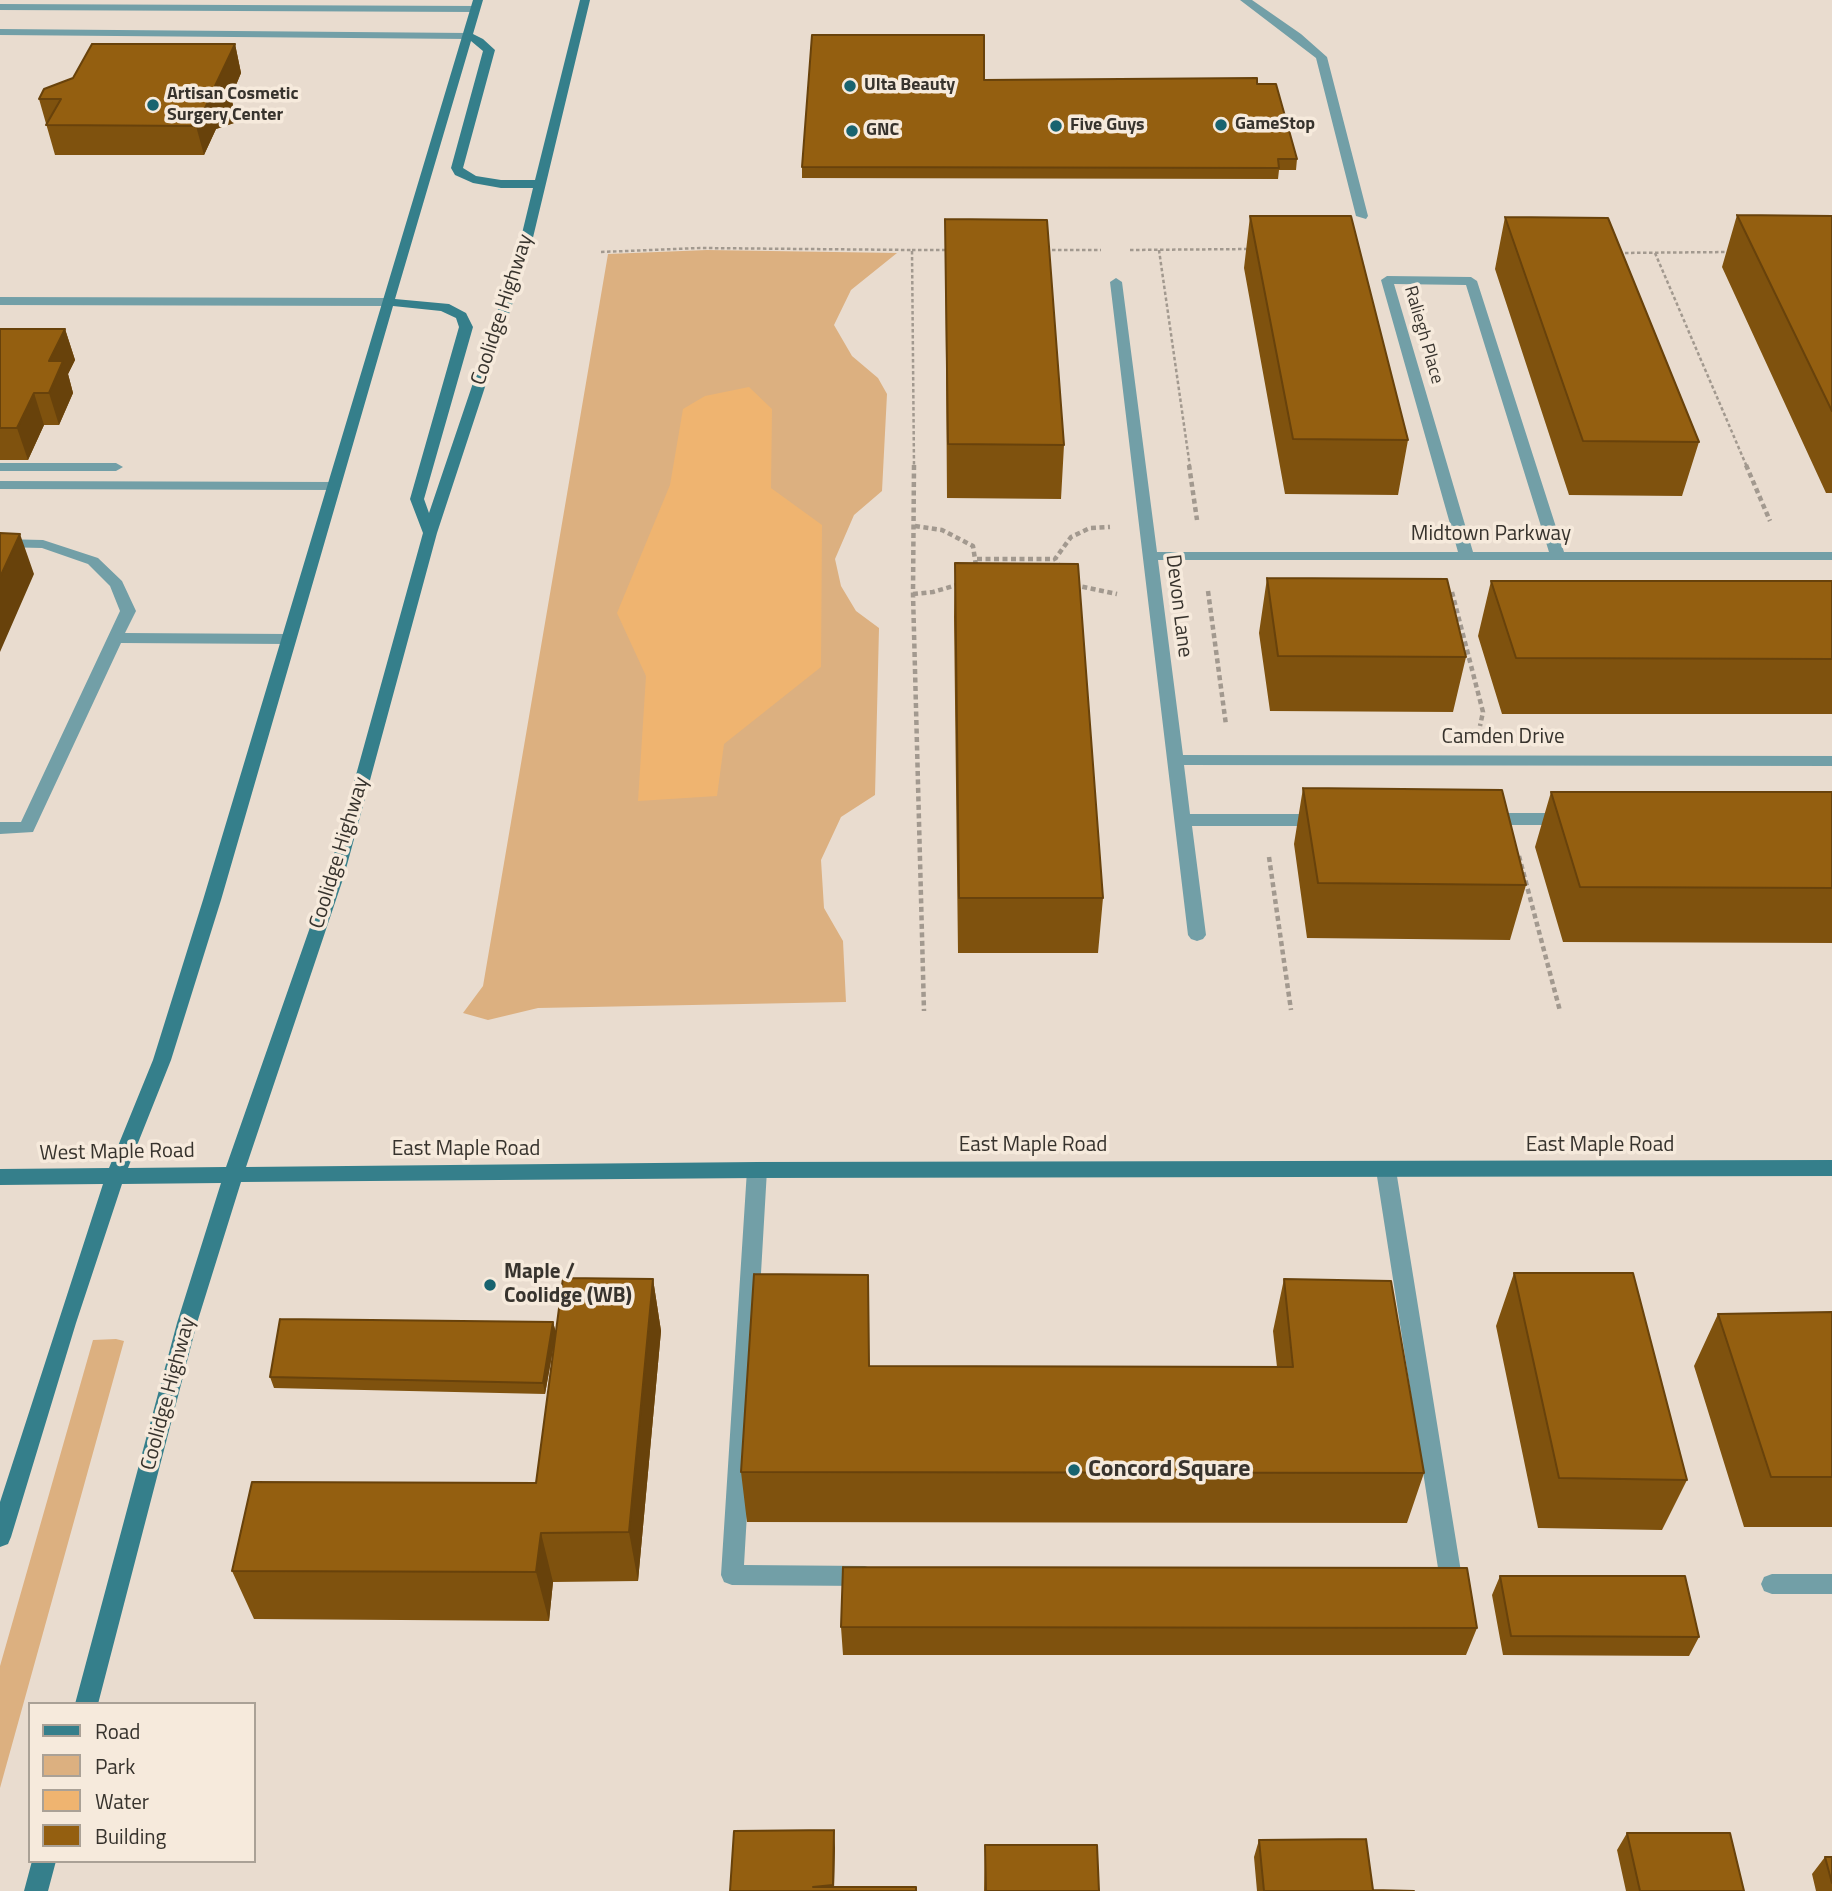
<!DOCTYPE html>
<html>
<head>
<meta charset="utf-8">
<style>
	body { margin:0 }
	#map { position:relative; width:1832px; height:1891px; overflow:hidden; background:#e9dccf; font-family:"Titillium Web",sans-serif }
	canvas { display:block }
	.legend { position:absolute; left:28px; top:1702px; width:228px; height:161px; box-sizing:border-box; background:#f6eadc; border:2px solid #aaa196; margin:0; padding:9px 12px; list-style:none; font-size:21px; color:#37332d }
	.legend li { display:flex; align-items:center; gap:14px; height:35px }
	.legend b { width:35px; border:2px solid #aaa196 }
</style>
</head>
<body>
<div id="map">
<canvas width="1832" height="1891"></canvas>
<ul class="legend">
<li><b style="height:9px;background:#357f8b"></b>Road</li>
<li><b style="height:19px;background:#dcb080"></b>Park</li>
<li><b style="height:19px;background:#efb470"></b>Water</li>
<li><b style="height:19px;background:#945f10"></b>Building</li>
</ul>
</div>
<script>
const context = document.querySelector('canvas').getContext('2d');
context.lineJoin = 'round';
function paint(path, color) { context.fillStyle = color; context.fill(path, 'evenodd'); }
const toPath = rows => new Path2D(rows.map(r => 'M' + r).join(''));
function trace(path, color, width, dash) { context.strokeStyle = color; context.lineWidth = width; context.lineCap = dash ? 'butt' : 'round'; context.setLineDash(dash || []); context.stroke(path); }
function drawText(font, color, halo, rows, align = 'center') {
  context.font = font + ' "Titillium Web",sans-serif'; context.lineWidth = 7; context.setLineDash([]); context.textBaseline = 'middle'; context.strokeStyle = halo; context.fillStyle = color; for (const [text, x, y, turn = 0] of rows) {
    context.save(); context.translate(x, y); context.rotate((+turn || 0) * Math.PI / 180); context.textAlign = isNaN(turn) ? turn : align; if (halo) context.strokeText(text, 0, 0); context.fillText(text, 0, 0); context.restore();
  }
}
paint(toPath([
	[707,250,897,253,851,290,834,325,852,356,878,378,887,394,882,491,854,515,835,559,841,586,856,611,879,628,875,795,841,817,821,860,824,908,843,941,846,1002,538,1008,488,1020,463,1013,483,986,608,254],
	[116,1339,124,1341,0,1788,0,1666,93,1340]
]), '#dcb080');
paint(toPath([
	[749,387,772,409,771,488,822,525,821,667,724,744,717,796,638,801,646,676,617,613,670,485,683,409,705,396]
]), '#efb470');
trace(toPath([
	[912,250,950,250],
	[1046,250,1101,250],
	[1130,250,1251,249],
	[1159,250,1190,467],
	[601,252,700,248,912,250,914,467],
	[1619,253,1729,252],
	[1655,253,1747,467]
]), '#a2998f', 2.5, [3.5, 2.5]);
trace(toPath([
	[914,465,913,594,924,1011],
	[1189,465,1197,520],
	[1746,465,1770,521],
	[915,526,942,530,973,546,976,566],
	[977,559,1055,559],
	[1060,568,1055,559,1071,537,1090,528,1110,527],
	[1074,585,1117,594],
	[1208,591,1226,725],
	[1452,592,1483,712,1480,726],
	[913,594,933,592,960,584],
	[1519,856,1560,1011],
	[1269,857,1291,1010]
]), '#a2998f', 4.5, [5, 3.5]);
paint(toPath([
	[1240,0,1252,0,1301,34,1327,57,1368,216,1366,219,1356,216,1316,58,1240,0],
	[0,4,475,6,480,9,475,12,0,10,0,4],
	[0,29,468,33,473,36,468,39,0,35,0,29],
	[0,297,387,298,393,302,387,306,0,305,0,297],
	[0,463,116,463,123,467,116,471,0,471,0,463],
	[0,481,334,482,341,486,334,490,0,489,0,481],
	[0,539,43,540,98,558,122,581,136,611,125,633,287,634,295,639,287,644,121,643,33,832,0,834,0,822,21,822,120,611,110,586,88,564,42,548,0,547,0,539],
	[757,1162,764,1165,767,1170,744,1565,865,1566,873,1569,876,1576,873,1583,865,1586,732,1585,724,1582,721,1575,747,1170,750,1165,757,1162],
	[1386,1162,1393,1165,1396,1170,1462,1578,1459,1585,1451,1588,1431,1585,1428,1578,1431,1571,1438,1568,1376,1170,1379,1165,1386,1162],
	[1772,1574,1832,1574,1832,1594,1772,1594,1764,1591,1761,1584,1764,1577,1772,1574]
]), '#729fa7');
paint(toPath([
	[1387,276,1471,277,1477,281,1564,552,1832,552,1832,560,1158,560,1183,755,1832,756,1832,766,1184,765,1190,814,1320,814,1328,820,1320,826,1192,826,1206,935,1203,939,1197,941,1191,939,1188,935,1110,282,1116,278,1122,282,1157,552,1458,552,1381,280,1387,276],
	[1394,284,1466,285,1549,552,1473,552,1394,284],
	[1488,813,1565,813,1573,819,1565,825,1488,825,1480,819,1488,813]
]), '#729fa7');
paint(toPath([
	[473,0,483,0,473,34,483,39,495,50,463,168,476,176,501,180,535,180,580,0,590,0,530,250,437,533,344,876,246,1167,757,1162,1832,1160,1832,1176,757,1178,241,1182,197,1323,98,1704,75,1704,177,1323,221,1183,122,1184,76,1323,11,1537,8,1544,0,1547,0,1502,103,1184,0,1185,0,1169,109,1168,153,1060,203,900,473,0],
	[471,41,483,51,451,168,455,175,473,183,501,188,533,188,518,250,429,513,424,499,473,327,466,313,449,304,395,299,471,41],
	[393,306,441,311,456,318,459,327,410,499,423,533,328,876,226,1167,128,1168,171,1060,221,900,393,306],
	[32,1861,56,1861,48,1891,24,1891,32,1861]
]), '#357f8b');
paint(toPath([
	[235,44,241,73,231,97,237,122,216,129,204,155,55,155,39,99],
	[984,80,1257,84,1297,159,1296,170,1279,170,1278,179,802,178,802,167],
	[1737,215,1832,216,1832,493,1826,493,1722,267],
	[1250,216,1408,440,1398,495,1285,494,1244,268],
	[1505,217,1699,442,1682,496,1569,495,1495,269],
	[945,219,1064,445,1061,499,947,498],
	[0,329,65,329,75,360,68,374,73,393,59,425,44,425,28,460,0,460],
	[955,563,1103,898,1098,953,958,953,954,617],
	[1267,578,1466,657,1453,712,1270,711,1259,633],
	[1491,581,1832,581,1832,714,1502,714,1478,636],
	[1303,788,1526,885,1510,940,1307,938,1294,844],
	[1551,792,1832,792,1832,943,1563,942,1535,847],
	[1514,1273,1687,1480,1662,1530,1538,1528,1496,1326],
	[653,1279,661,1331,638,1581,553,1582,549,1621,254,1619,232,1571,536,1483],
	[1284,1279,1424,1473,1407,1523,747,1522,741,1472,870,1366,1277,1367,1273,1331],
	[1832,1312,1832,1527,1744,1527,1694,1366,1718,1314],
	[553,1322,556,1333,545,1394,274,1388,270,1377],
	[1500,1576,1699,1637,1689,1656,1503,1655,1492,1595],
	[841,1627,1477,1628,1466,1655,843,1655],
	[1627,1833,1744,1891,1626,1891,1617,1850],
	[1259,1840,1373,1890,1414,1891,1257,1891,1254,1857],
	[985,1845,1099,1891,984,1891],
	[1825,1857,1832,1857,1832,1891,1816,1891,1812,1874]
]), '#7f520e');
paint(toPath([
	[235,44,241,73,231,97,237,122,216,129,204,155,196,126],
	[65,329,75,360,68,374,73,393,59,425,49,393,49,361],
	[34,393,44,425,28,460,17,428],
	[20,534,34,574,0,652,0,577],
	[653,1279,661,1331,638,1581,629,1532],
	[553,1322,556,1333,545,1394,543,1383],
	[541,1533,553,1582,549,1621,536,1572],
	[834,1830,835,1848,834,1891,833,1891]
]), '#68420b');
const building = toPath([
	[812,35,984,35,984,80,1257,78,1257,84,1276,84,1297,159,1278,159,1279,168,802,167,812,35],
	[92,44,235,44,215,86,230,93,209,100,196,126,46,125,61,99,39,99,44,89,73,78,92,44],
	[1737,215,1832,216,1832,411,1737,215],
	[1250,216,1351,216,1408,440,1293,439,1250,216],
	[1505,217,1608,218,1699,442,1583,441,1505,217],
	[945,219,1047,220,1064,445,948,444,945,219],
	[0,329,65,329,49,361,63,361,49,393,34,393,17,428,0,428,0,329],
	[0,533,20,534,0,577,0,533],
	[955,563,1078,564,1103,898,959,898,955,563],
	[1267,578,1447,579,1466,657,1278,656,1267,578],
	[1491,581,1832,581,1832,659,1516,658,1491,581],
	[1303,788,1502,790,1526,885,1318,883,1303,788],
	[1551,792,1832,792,1832,888,1580,887,1551,792],
	[1514,1273,1633,1273,1687,1480,1559,1478,1514,1273],
	[754,1274,868,1275,869,1366,1293,1367,1284,1279,1391,1281,1424,1473,741,1472,754,1274],
	[563,1278,653,1279,629,1532,541,1533,536,1572,232,1571,252,1482,536,1483,563,1278],
	[1832,1312,1832,1477,1771,1477,1718,1314,1832,1312],
	[280,1319,553,1322,543,1383,270,1377,280,1319],
	[843,1567,1467,1568,1477,1628,841,1627,843,1567],
	[1500,1576,1685,1576,1699,1637,1511,1636,1500,1576],
	[834,1830,833,1885,813,1887,916,1887,916,1891,730,1891,734,1831,834,1830],
	[1627,1833,1730,1833,1744,1891,1640,1891,1627,1833],
	[1366,1839,1373,1890,1414,1891,1264,1891,1259,1840,1366,1839],
	[985,1845,1097,1845,1099,1891,986,1891,985,1845],
	[1825,1857,1832,1857,1832,1883,1825,1857]
]);
paint(building, '#945f10');
trace(building, '#68420b', 2);
for (const [x, y, r, color] of [
	[850,86,7,"#18636f"],
	[153,105,7,"#18636f"],
	[1221,125,7,"#18636f"],
	[1056,126,7,"#18636f"],
	[852,131,7,"#18636f"],
	[490,1285,7,"#18636f"],
	[1074,1470,7,"#18636f"]
]) { const dot = new Path2D(); dot.arc(x, y, r, 0, 2 * Math.PI); context.fillStyle = color; context.fill(dot); trace(dot, '#f6eadc', 2.5); }
drawText('bold 18px', '#37332d', '#f6eadc', [
	["Ulta Beauty",864,86],
	["Artisan Cosmetic",167,95],
	["Surgery Center",167,116],
	["GameStop",1235,125],
	["Five Guys",1070,126],
	["GNC",866,131]
], 'left');
drawText('18px', '#37332d', '#f6eadc', [
	["Raliegh Place",1423,335,74]
]);
drawText('21px', '#37332d', '#f6eadc', [
	["Coolidge Highway",503,310,-72],
	["Midtown Parkway",1491,535],
	["Devon Lane",1178,606,83],
	["Camden Drive",1503,738],
	["Coolidge Highway",340,853,-73],
	["East Maple Road",1033,1146],
	["East Maple Road",1600,1146],
	["East Maple Road",466,1150],
	["West Maple Road",117,1153,-1],
	["Coolidge Highway",169,1394,-75]
]);
drawText('bold 21px', '#37332d', '#f6eadc', [
	["Maple /",504,1273],
	["Coolidge (WB)",504,1297]
], 'left');
drawText('bold 24px', '#37332d', '#f6eadc', [
	["Concord Square",1088,1470]
], 'left');
</script>
</body>
</html>
